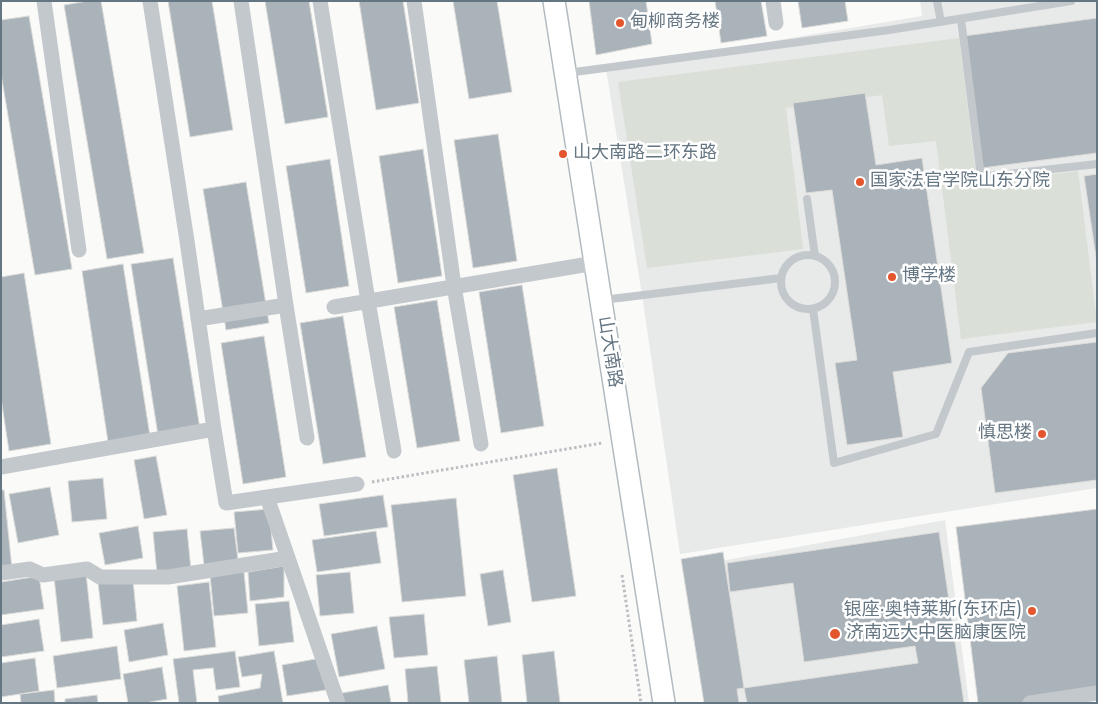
<!DOCTYPE html>
<html>
<head>
<meta charset="utf-8">
<style>
	body { margin:0 }
	#map { position:relative; width:1098px; height:704px; overflow:hidden; background:#fafaf8; font-family:Jost,sans-serif }
	canvas { display:block }
	.frame { position:absolute; inset:0; border:2px solid #657683; pointer-events:none }
</style>
</head>
<body>
<div id="map">
<canvas width="1098" height="704"></canvas>
<div class="frame"></div>
</div>
<script>
const context = document.querySelector('canvas').getContext('2d');
context.lineJoin = 'round';
function paint(path, color) { context.fillStyle = color; context.fill(path, 'evenodd'); }
const toPath = rows => new Path2D(rows.map(r => 'M' + r).join(''));
function trace(path, color, width, dash) { context.strokeStyle = color; context.lineWidth = width; context.lineCap = dash ? 'butt' : 'round'; context.setLineDash(dash || []); context.stroke(path); }
function drawText(font, color, halo, rows, align = 'center') {
  context.font = font + ' Jost,"Noto Sans SC",sans-serif'; context.lineWidth = 5; context.setLineDash([]); context.textBaseline = 'middle'; context.strokeStyle = halo; context.fillStyle = color; for (const [text, x, y, turn = 0] of rows) {
    context.save(); context.translate(x, y); context.rotate((+turn || 0) * Math.PI / 180); context.textAlign = isNaN(turn) ? turn : align; if (halo) context.strokeText(text, 0, 0); context.fillText(text, 0, 0); context.restore();
  }
}
paint(toPath([
	[920,1,1097,1,1097,488,680,554,642,295,606,69,922,16],
	[945,520,969,703,721,703,699,565]
]), '#e8e9e9');
paint(toPath([
	[959,38,977,183,1078,171,1097,322,961,339,936,141,889,146,882,95,786,108,803,249,647,268,618,82]
]), '#dadfd7');
const building = toPath([
	[88,1,101,1,144,253,107,259,64,5,88,1],
	[168,1,212,1,233,130,190,137,168,1],
	[265,1,309,1,328,117,285,124,265,1],
	[359,1,403,1,419,103,376,110,359,1],
	[453,1,497,1,512,92,469,99,453,1],
	[589,1,646,1,652,44,596,55,589,1],
	[715,1,761,1,767,36,721,43,715,1],
	[798,1,845,1,848,21,802,28,798,1],
	[29,16,72,269,35,275,1,74,1,20,29,16],
	[1097,18,1097,153,982,168,964,36,1097,18],
	[865,93,876,165,922,158,952,363,893,372,903,437,847,445,835,363,857,360,832,190,806,193,793,103,865,93],
	[498,134,517,261,473,268,454,140,498,134],
	[423,149,442,276,398,283,379,156,423,149],
	[330,159,349,286,306,293,286,166,330,159],
	[1097,174,1097,264,1084,176,1097,174],
	[246,182,269,323,226,330,203,189,246,182],
	[173,258,200,429,158,435,131,264,173,258],
	[123,264,150,436,108,442,82,271,123,264],
	[24,273,51,444,9,451,1,398,1,277,24,273],
	[522,285,544,426,501,433,479,292,522,285],
	[437,300,460,441,417,448,394,307,437,300],
	[343,316,366,457,323,464,300,323,343,316],
	[264,336,286,477,243,484,221,343,264,336],
	[1097,342,1097,480,995,493,981,388,1008,353,1097,342],
	[156,456,167,515,144,519,134,460,156,456],
	[557,468,576,596,532,602,513,475,557,468],
	[103,478,107,519,72,522,68,481,103,478],
	[50,487,59,535,18,543,9,494,50,487],
	[1,490,4,490,12,569,1,571,1,490],
	[383,495,388,527,324,536,319,504,383,495],
	[456,498,466,596,402,602,391,505,456,498],
	[269,509,273,550,238,553,234,512,269,509],
	[1097,509,1097,694,1030,703,978,703,956,527,1097,509],
	[138,526,143,558,105,565,99,533,138,526],
	[234,528,238,560,204,565,200,531,234,528],
	[187,529,191,570,157,574,153,532,187,529],
	[376,531,381,563,317,572,312,540,376,531],
	[939,532,964,703,739,703,737,689,918,663,915,646,804,662,793,583,730,592,727,563,939,532],
	[723,552,744,688,747,703,704,703,681,559,723,552],
	[284,566,284,597,250,601,248,572,284,566],
	[503,570,511,622,488,626,480,574,503,570],
	[244,572,248,613,214,616,210,575,244,572],
	[350,572,354,613,320,616,316,575,350,572],
	[86,573,93,638,61,642,54,577,86,573],
	[39,576,44,609,1,615,1,582,39,576],
	[133,580,137,621,103,625,98,583,133,580],
	[209,582,216,647,184,651,177,586,209,582],
	[289,601,294,642,259,646,255,604,289,601],
	[424,614,428,655,394,658,389,617,424,614],
	[39,619,44,651,1,657,1,625,39,619],
	[163,623,168,655,129,662,124,630,163,623],
	[377,626,385,669,339,677,331,634,377,626],
	[117,646,121,679,57,688,53,656,117,646],
	[235,651,240,687,216,690,213,668,193,670,197,703,179,703,173,659,235,651],
	[274,651,283,703,219,703,218,696,260,688,262,674,242,677,238,657,274,651],
	[554,651,560,703,527,703,522,655,554,651],
	[497,656,502,703,469,703,464,660,497,656],
	[35,658,39,691,1,697,1,663,35,658],
	[321,658,326,690,287,696,282,665,321,658],
	[437,666,441,703,408,703,405,669,437,666],
	[162,667,167,699,145,703,128,703,123,674,162,667],
	[388,685,391,703,344,703,342,693,388,685],
	[54,690,55,703,21,703,20,694,54,690],
	[97,695,98,703,65,703,65,699,97,695]
]);
paint(building, '#aab3b9');
trace(building, '#dcdcda', 1);
const secondary = toPath([
	[554,1,664,703]
]);
trace(secondary, '#b3babf', 24);
trace(toPath([
	[372,482,602,443],
	[622,575,641,703]
]), '#bbbfc2', 3, [2.5, 2.5]);
trace(toPath([
	[937,1,941,22],
	[961,19,981,177,1097,164],
	[567,73,889,30,1071,1],
	[807,199,815,256],
	'781 282a27 27 0 1 1 54 0a27 27 0 1 1-54 0Z',
	[603,300,781,278],
	[813,309,834,463,936,434,969,352,1097,333]
]), '#c3c8cc', 8);
trace(toPath([
	[44,1,79,250],
	[150,1,187,241,214,429,226,503,357,484],
	[241,1,286,305],
	[320,1,368,301,394,451],
	[414,1,454,286,481,444],
	[773,1,776,23],
	[334,307,595,263],
	[198,319,286,305,307,438],
	[1,467,214,429],
	[267,497,338,703],
	[1,573,30,569,43,575,87,569,100,577,168,577,288,558],
	[1030,703,1097,693]
]), '#c3c8cc', 15);
trace(secondary, '#fff', 21);
for (const [x, y, r, color] of [
	[620,23,5,"#e4572e"],
	[563,154,5,"#e4572e"],
	[860,182,5,"#e4572e"],
	[892,277,5,"#e4572e"],
	[1042,434,5,"#e4572e"],
	[1032,611,5,"#e4572e"],
	[835,634,6,"#e4572e"]
]) { const dot = new Path2D(); dot.arc(x, y, r, 0, 2 * Math.PI); context.fillStyle = color; context.fill(dot); trace(dot, '#fff', 2); }
drawText('18px', '#657683', '#fff', [
	["甸柳商务楼",630,23],
	["山大南路二环东路",573,154],
	["国家法官学院山东分院",870,182],
	["博学楼",902,277],
	["慎思楼",1032,434,"right"],
	["银座·奥特莱斯(东环店)",1022,611,"right"],
	["济南远大中医脑康医院",846,634]
], 'left');
drawText('18px', '#657683', '#fff', [
	["山大南路",609,352,81]
]);
</script>
</body>
</html>
